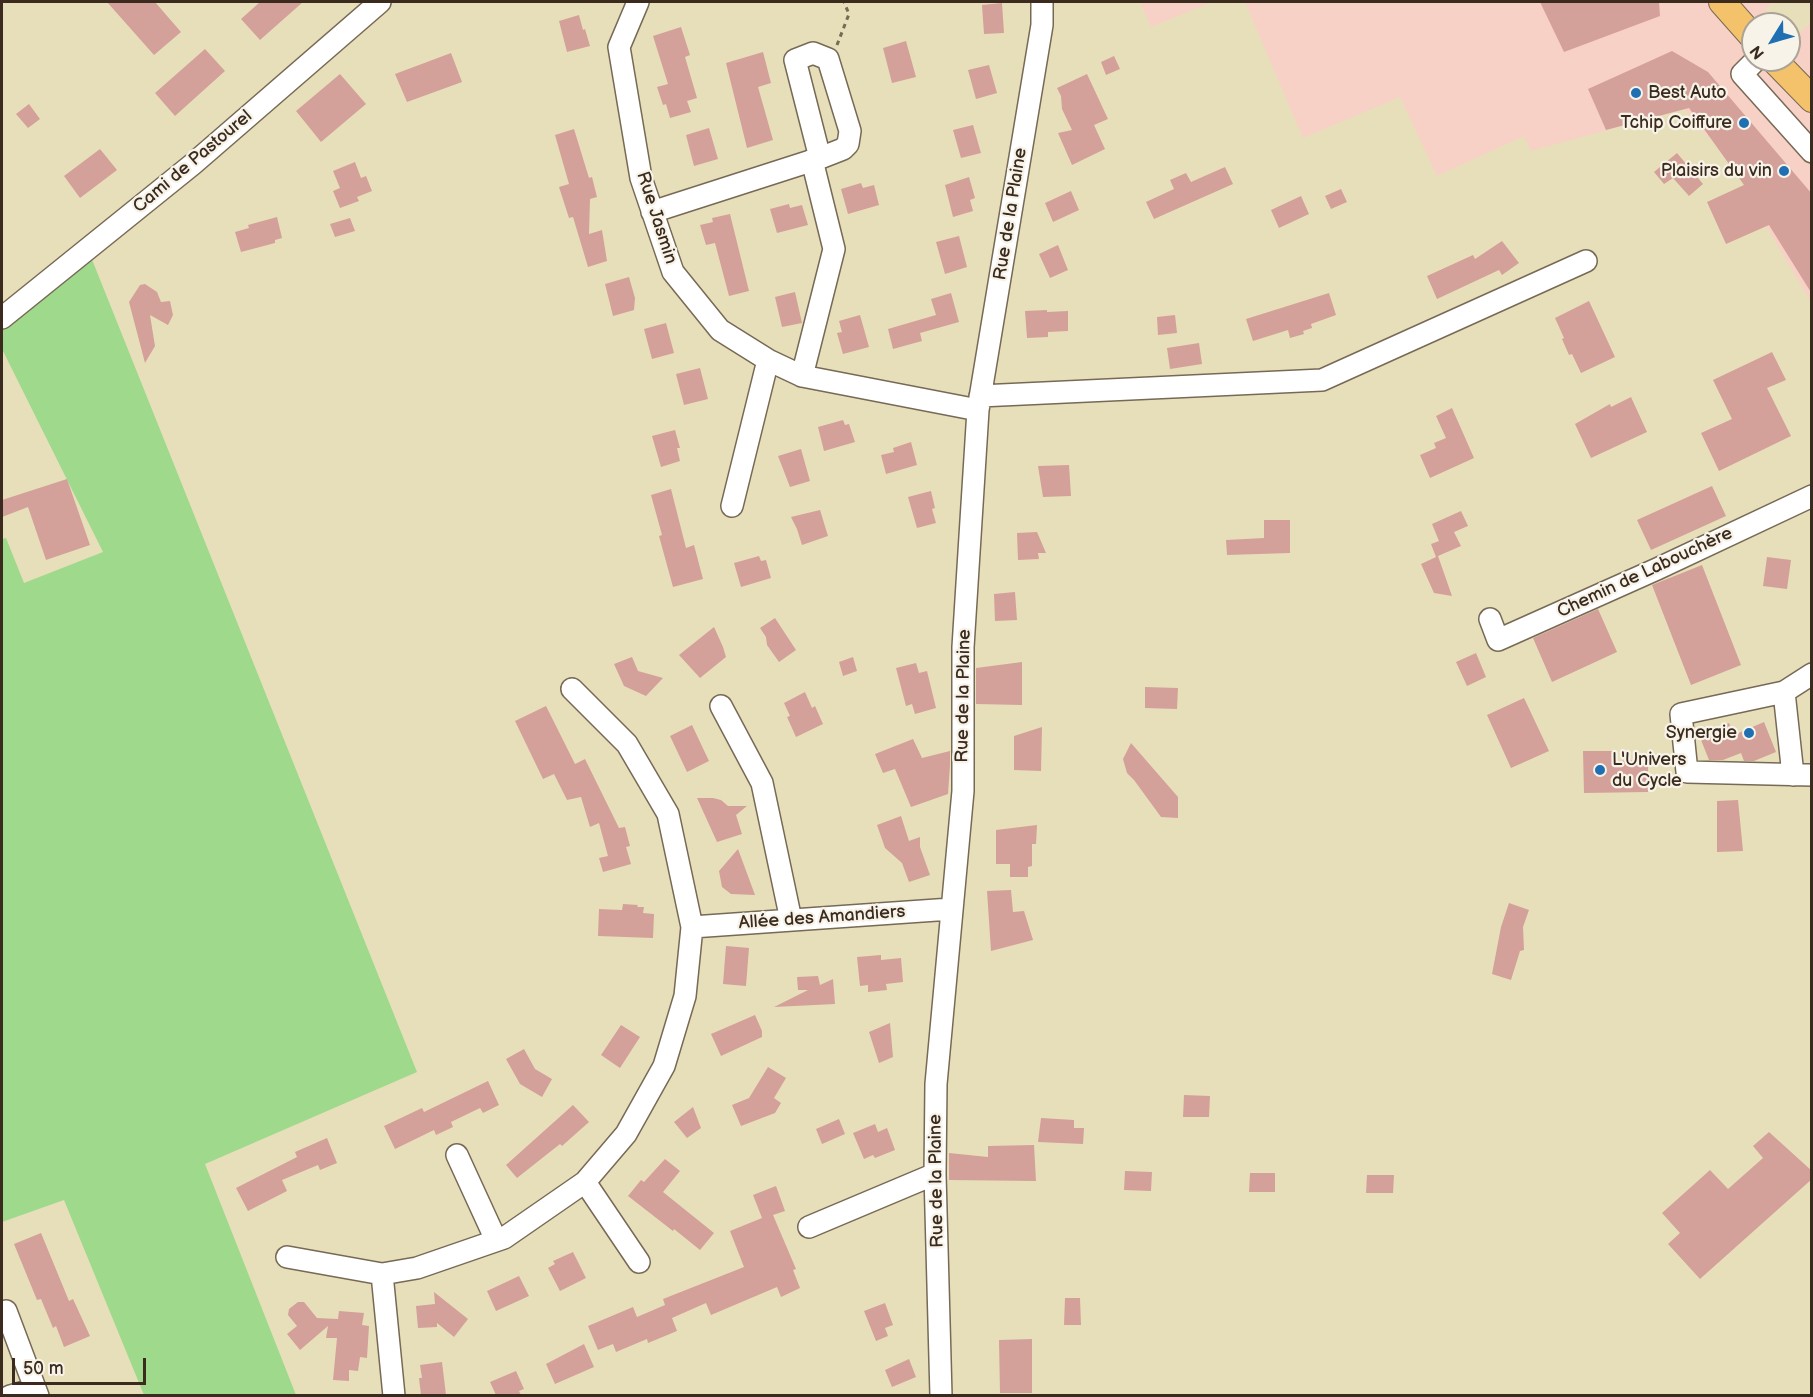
<!DOCTYPE html>
<html>
<head>
<meta charset="utf-8">
<style>
	body { margin:0 }
	#map { position:relative; width:1813px; height:1397px; overflow:hidden; background:#e7dfba; font-family:"Balsamiq Sans",sans-serif }
	canvas { display:block }
	.frame { position:absolute; inset:0; border:3px solid #3b2a1e; pointer-events:none }
	.north { position:absolute; left:1741px; top:12px; width:60px; height:60px; box-sizing:border-box; background:#f7f3e8; border:2px solid #aca397; border-radius:50%; rotate:233deg; font-size:16px; font-weight:700; line-height:24px; text-align:center; color:#3b2a1e }
	.north::after { content:''; display:block; margin:auto; width:21px; height:27px; background:#1f6fb2; clip-path:polygon(50% 0,100% 100%,50% 72%,0 100%) }
	.scale { position:absolute; left:12px; top:1358px; width:134px; height:27px; box-sizing:border-box; border:3px solid #3b2a1e; border-top:0; padding-left:8px; font-size:18px; line-height:21px; white-space:nowrap; color:#3b2a1e; -webkit-text-stroke:4px #f7f3e8; paint-order:stroke }
</style>
</head>
<body>
<div id="map">
<canvas width="1813" height="1397"></canvas>
<div class="frame"></div>
<div class="north">N</div>
<div class="scale">50 m</div>
</div>
<script>
const context = document.querySelector('canvas').getContext('2d');
context.lineJoin = 'round';
function paint(path, color) { context.fillStyle = color; context.fill(path, 'evenodd'); }
const toPath = rows => new Path2D(rows.map(r => 'M' + r).join(''));
function trace(path, color, width, dash) { context.strokeStyle = color; context.lineWidth = width; context.lineCap = dash ? 'butt' : 'round'; context.setLineDash(dash || []); context.stroke(path); }
function drawText(font, color, halo, rows, align = 'center') {
  context.font = font + ' "Balsamiq Sans",sans-serif'; context.lineWidth = 4.5; context.setLineDash([]); context.textBaseline = 'middle'; context.strokeStyle = halo; context.fillStyle = color; for (const [text, x, y, turn = 0] of rows) {
    context.save(); context.translate(x, y); context.rotate((+turn || 0) * Math.PI / 180); context.textAlign = isNaN(turn) ? turn : align; if (halo) context.strokeText(text, 0, 0); context.fillText(text, 0, 0); context.restore();
  }
}
paint(toPath([
	[1140,2,1212,2,1151,27],
	[1245,2,1773,2,1765,9,1779,24,1753,24,1753,60,1789,60,1789,34,1793,38,1811,23,1811,302,1767,228,1746,180,1684,109,1531,151,1524,136,1437,176,1400,97,1303,138]
]), '#f7d1c6');
paint(toPath([
	[91,257,417,1072,205,1164,296,1395,144,1395,64,1200,2,1222,2,539,6,538,24,583,103,552,2,349,2,324]
]), '#9fd98c');
paint(toPath([
	[107,2,155,2,181,32,154,55],
	[260,2,303,2,260,40,241,19],
	[1540,2,1659,2,1660,16,1564,52],
	[1002,3,1004,33,984,34,982,5],
	[579,15,583,30,585,29,590,46,567,52,559,21],
	[681,27,690,55,685,57,697,98,687,101,691,112,670,118,666,104,663,105,657,87,668,84,653,36],
	[906,41,916,77,892,83,883,48],
	[205,49,225,71,175,116,155,93],
	[1672,51,1708,72,1812,194,1812,294,1769,225,1726,244,1707,202,1744,185,1689,108,1606,130,1588,89],
	[763,52,771,83,758,87,773,140,747,148,726,63],
	[451,53,462,82,407,102,395,74],
	[1114,56,1120,69,1106,75,1101,62],
	[989,65,997,93,976,99,968,70],
	[340,74,366,104,321,142,296,111],
	[1087,74,1108,119,1094,125,1105,149,1072,165,1058,133,1072,130,1062,109,1061,96,1057,88],
	[29,104,40,119,28,128,16,114],
	[973,125,981,153,961,158,953,130],
	[709,128,718,159,694,166,686,135],
	[574,129,589,178,592,177,597,197,590,199,589,234,602,230,607,261,588,267,573,217,569,218,559,187,569,184,555,135],
	[100,149,117,170,80,198,64,176],
	[1677,153,1703,184,1689,196,1673,178,1664,184,1654,172],
	[355,162,361,178,366,176,372,191,357,197,359,201,340,208,333,191,340,188,333,171],
	[1225,167,1233,184,1154,219,1146,202,1174,189,1170,180,1186,173,1191,182],
	[969,177,975,198,970,200,973,211,953,217,945,185],
	[861,183,863,188,874,185,879,205,848,214,841,189],
	[1341,189,1347,202,1331,209,1325,196],
	[1071,191,1079,210,1053,222,1045,203],
	[1301,196,1309,214,1279,228,1271,210],
	[789,204,790,208,802,205,808,225,777,233,770,209],
	[730,214,749,291,729,296,715,243,706,245,700,225,713,222,712,218],
	[277,217,282,238,275,240,275,243,241,252,235,232,249,228,248,225],
	[350,218,355,231,335,237,330,224],
	[959,236,967,267,945,274,936,242],
	[1502,241,1519,263,1502,275,1499,270,1437,299,1427,276,1473,255,1475,259],
	[1058,245,1068,270,1050,278,1039,254],
	[629,277,635,298,634,310,613,316,605,284],
	[145,284,157,292,161,302,170,301,173,315,168,325,150,315,155,346,145,363,129,302,140,285],
	[795,292,802,323,782,327,775,297],
	[951,293,959,322,920,333,922,341,893,349,888,329,936,315,931,299],
	[1329,293,1336,315,1311,324,1312,328,1303,331,1304,334,1290,338,1288,330,1253,341,1246,319],
	[1589,301,1615,357,1581,373,1572,354,1569,355,1562,339,1564,338,1555,318],
	[1047,310,1047,312,1068,311,1068,331,1048,332,1048,337,1027,338,1025,311],
	[860,315,869,347,843,354,837,333,842,332,839,321],
	[1175,315,1177,333,1158,335,1157,317],
	[666,323,674,353,652,359,644,329],
	[1199,343,1202,364,1170,369,1167,348],
	[1772,352,1786,380,1767,388,1791,436,1719,471,1701,433,1732,419,1713,380],
	[700,368,708,399,684,405,676,374],
	[1631,397,1647,432,1591,458,1575,424,1610,404,1611,407],
	[1452,408,1474,458,1430,478,1420,455,1436,448,1434,443,1446,438,1436,416],
	[843,420,845,425,849,424,855,442,824,451,818,427],
	[675,430,680,448,677,448,680,461,661,467,652,436],
	[911,442,917,465,886,474,881,455,894,452,893,448],
	[801,449,810,481,790,487,778,456],
	[1069,465,1071,496,1043,497,1038,466],
	[67,479,90,545,46,560,28,507,2,517,2,500],
	[1712,486,1726,516,1651,550,1637,520],
	[671,489,686,548,694,545,703,579,673,587,659,536,662,535,651,495],
	[931,491,935,508,932,509,936,523,917,528,908,497],
	[820,510,828,536,802,545,797,529,791,517],
	[1461,511,1468,526,1454,532,1461,546,1438,556,1452,596,1434,593,1421,564,1436,557,1431,544,1439,541,1432,524],
	[1264,520,1290,520,1290,553,1227,555,1226,540,1264,538],
	[1037,532,1046,553,1038,553,1039,559,1018,560,1017,533],
	[759,556,761,561,766,560,771,578,741,587,734,563],
	[1767,557,1791,560,1787,589,1763,586],
	[1702,565,1741,665,1691,685,1652,585],
	[1015,592,1017,620,995,621,994,594],
	[1598,609,1617,652,1552,682,1533,638],
	[775,618,796,650,779,662,767,645,766,637,760,628],
	[714,627,723,647,726,657,700,678,679,655],
	[1476,653,1486,677,1467,686,1456,662],
	[632,657,638,671,663,678,646,696,624,686,614,664],
	[853,657,857,671,843,676,839,662],
	[1022,662,1022,705,976,704,976,668],
	[916,663,919,673,927,671,936,708,915,714,912,704,906,706,896,668],
	[1145,687,1178,688,1177,709,1145,708],
	[805,692,812,708,815,706,823,724,796,737,787,717,790,716,784,703],
	[1524,698,1549,751,1511,768,1487,715],
	[546,706,575,764,585,759,619,828,625,827,630,846,626,847,631,864,603,872,599,858,608,856,599,823,590,827,581,797,567,800,554,774,543,779,515,721],
	[1764,722,1776,752,1754,761,1744,761,1741,753,1723,760,1709,760,1699,735,1729,723,1734,735],
	[692,725,709,761,687,772,670,736],
	[1042,727,1041,771,1014,770,1014,736],
	[913,739,922,758,950,751,950,765,948,794,911,807,895,769,883,773,875,754],
	[1131,743,1178,797,1178,818,1161,817,1134,780,1127,773,1123,759],
	[1583,751,1614,751,1614,761,1648,760,1648,792,1584,793],
	[697,798,713,798,721,800,728,806,747,806,736,815,742,834,717,842],
	[1738,800,1743,851,1717,852,1717,801],
	[901,816,909,841,920,837,920,847,930,875,909,882,902,863,885,848,877,825],
	[1037,825,1036,844,1032,844,1032,866,1028,867,1028,877,1010,877,1010,864,996,864,996,830],
	[738,849,755,895,731,894,722,887,719,871],
	[1011,890,1013,912,1024,911,1033,940,991,951,987,891],
	[1509,903,1529,910,1523,927,1524,950,1520,951,1511,980,1492,974,1501,927],
	[623,904,638,905,637,907,644,907,643,913,654,914,653,938,598,936,599,909,622,910],
	[726,946,749,948,746,986,723,984],
	[881,955,881,960,901,958,903,982,886,984,887,990,868,992,868,985,860,986,857,957],
	[818,976,820,985,833,979,835,1004,774,1007,808,990,798,990,797,977],
	[755,1015,762,1031,762,1037,721,1056,711,1034],
	[890,1023,893,1057,879,1063,869,1032],
	[621,1025,640,1037,620,1068,601,1055],
	[524,1049,535,1069,552,1079,542,1097,520,1084,506,1059],
	[768,1067,786,1078,774,1098,781,1103,775,1113,741,1126,732,1105,749,1098],
	[488,1081,499,1105,483,1113,480,1108,451,1122,453,1127,436,1135,434,1130,395,1149,384,1126,422,1108,424,1112],
	[1184,1095,1210,1096,1209,1117,1183,1117],
	[573,1105,589,1122,562,1146,560,1144,517,1178,506,1165],
	[693,1107,701,1128,687,1138,674,1122],
	[1041,1118,1074,1120,1074,1128,1084,1128,1083,1144,1038,1142],
	[839,1119,845,1134,822,1144,816,1129],
	[875,1124,878,1132,887,1128,895,1150,875,1158,873,1155,864,1159,853,1133],
	[1769,1132,1812,1171,1812,1179,1700,1279,1668,1244,1680,1233,1662,1213,1710,1170,1728,1189,1763,1158,1753,1146],
	[327,1138,337,1163,320,1170,318,1165,282,1180,287,1191,248,1211,236,1188,297,1157,295,1152],
	[1034,1145,1036,1181,949,1180,949,1153,988,1157,988,1146],
	[665,1159,680,1171,663,1192,714,1233,700,1250,674,1229,673,1231,628,1196,641,1180,644,1182],
	[1125,1171,1152,1172,1151,1191,1124,1190],
	[1250,1173,1275,1173,1275,1192,1249,1192],
	[1367,1175,1394,1175,1393,1193,1366,1193],
	[776,1186,785,1211,773,1215,796,1269,793,1270,800,1288,781,1297,777,1287,711,1315,706,1303,672,1318,677,1331,648,1343,647,1339,616,1352,613,1344,598,1350,588,1326,633,1307,637,1317,665,1305,663,1299,744,1267,730,1231,762,1218,753,1195],
	[41,1233,69,1301,73,1299,90,1336,64,1347,56,1326,53,1328,41,1299,37,1300,14,1244],
	[573,1252,586,1278,560,1291,548,1268,555,1264,553,1261],
	[519,1276,529,1296,496,1311,487,1291],
	[434,1292,468,1319,454,1337,437,1323,437,1327,418,1328,416,1306,435,1304],
	[1065,1298,1080,1298,1081,1325,1064,1325],
	[298,1302,304,1302,317,1318,338,1319,339,1311,364,1313,362,1325,369,1326,367,1358,360,1357,358,1371,349,1370,349,1381,333,1380,337,1338,326,1338,328,1326,300,1350,287,1334,297,1326,288,1315,289,1309],
	[885,1303,893,1325,885,1328,888,1336,876,1341,864,1311],
	[1032,1339,1032,1393,1000,1393,999,1340],
	[584,1344,594,1367,555,1384,546,1364],
	[909,1359,916,1377,892,1387,885,1370],
	[442,1362,446,1395,421,1395,419,1378,422,1378,420,1365],
	[516,1371,524,1389,519,1391,521,1395,496,1395,490,1382]
]), '#d4a09a');
const minor = toPath([
	[638,2,619,47,641,178,673,272,720,330,768,360,802,376,978,410],
	[1756,60,1742,74,1812,152],
	[652,212,820,158,843,149,848,144,850,131,828,59,813,53,795,60,820,158],
	[2,318,193,164,380,2],
	[802,376,834,249,812,160],
	[980,396,1322,380,1586,261],
	[732,506,768,360],
	[1490,619,1498,640,1657,569,1812,496],
	[1812,674,1784,692,1681,714,1687,772,1812,775],
	[1784,692,1793,775],
	[721,706,762,783,791,920],
	[692,927,951,909],
	[457,1155,496,1240],
	[585,1182,639,1262],
	[809,1227,935,1174],
	[287,1257,382,1274,417,1268,504,1238,585,1182,626,1134,664,1066,685,996,692,927,668,814,627,744,572,689],
	[382,1274,394,1396],
	[6,1311,38,1396],
	[10,1396,35,1389],
	[941,1396,935,1174,936,1084,963,791,963,647,978,410,1042,25,1042,2]
]);
const major = toPath([
	[1722,2,1753,37],
	[1774,60,1812,99]
]);
trace(minor, '#776955', 24);
trace(major, '#776955', 28);
trace(toPath([
	[837,45,849,14,844,2]
]), '#776955', 3, [4.5, 4.5]);
trace(minor, '#fff', 21);
trace(major, '#f3c26a', 26);
for (const [x, y, r, color] of [
	[1636,93,6,"#1f6fb2"],
	[1744,123,6,"#1f6fb2"],
	[1784,171,6,"#1f6fb2"],
	[1749,733,6,"#1f6fb2"],
	[1600,770,6,"#1f6fb2"]
]) { const dot = new Path2D(); dot.arc(x, y, r, 0, 2 * Math.PI); context.fillStyle = color; context.fill(dot); trace(dot, '#f7f3e8', 2); }
drawText('18px', '#3b2a1e', '#f7f3e8', [
	["Best Auto",1648,93,"left"],
	["Tchip Coiffure",1732,123],
	["Plaisirs du vin",1772,171],
	["Synergie",1737,733],
	["L'Univers",1612,760,"left"],
	["du Cycle",1612,781,"left"]
], 'right');
drawText('18px', '#3b2a1e', '#f7f3e8', [
	["Cami de Pastourel",193,162,-40],
	["Rue de la Plaine",1011,214,-81],
	["Rue Jasmin",656,218,72],
	["Chemin de Labouchère",1645,573,-25],
	["Rue de la Plaine",964,696,-89],
	["Allée des Amandiers",822,918,-4],
	["Rue de la Plaine",937,1181,-91]
]);
</script>
</body>
</html>
